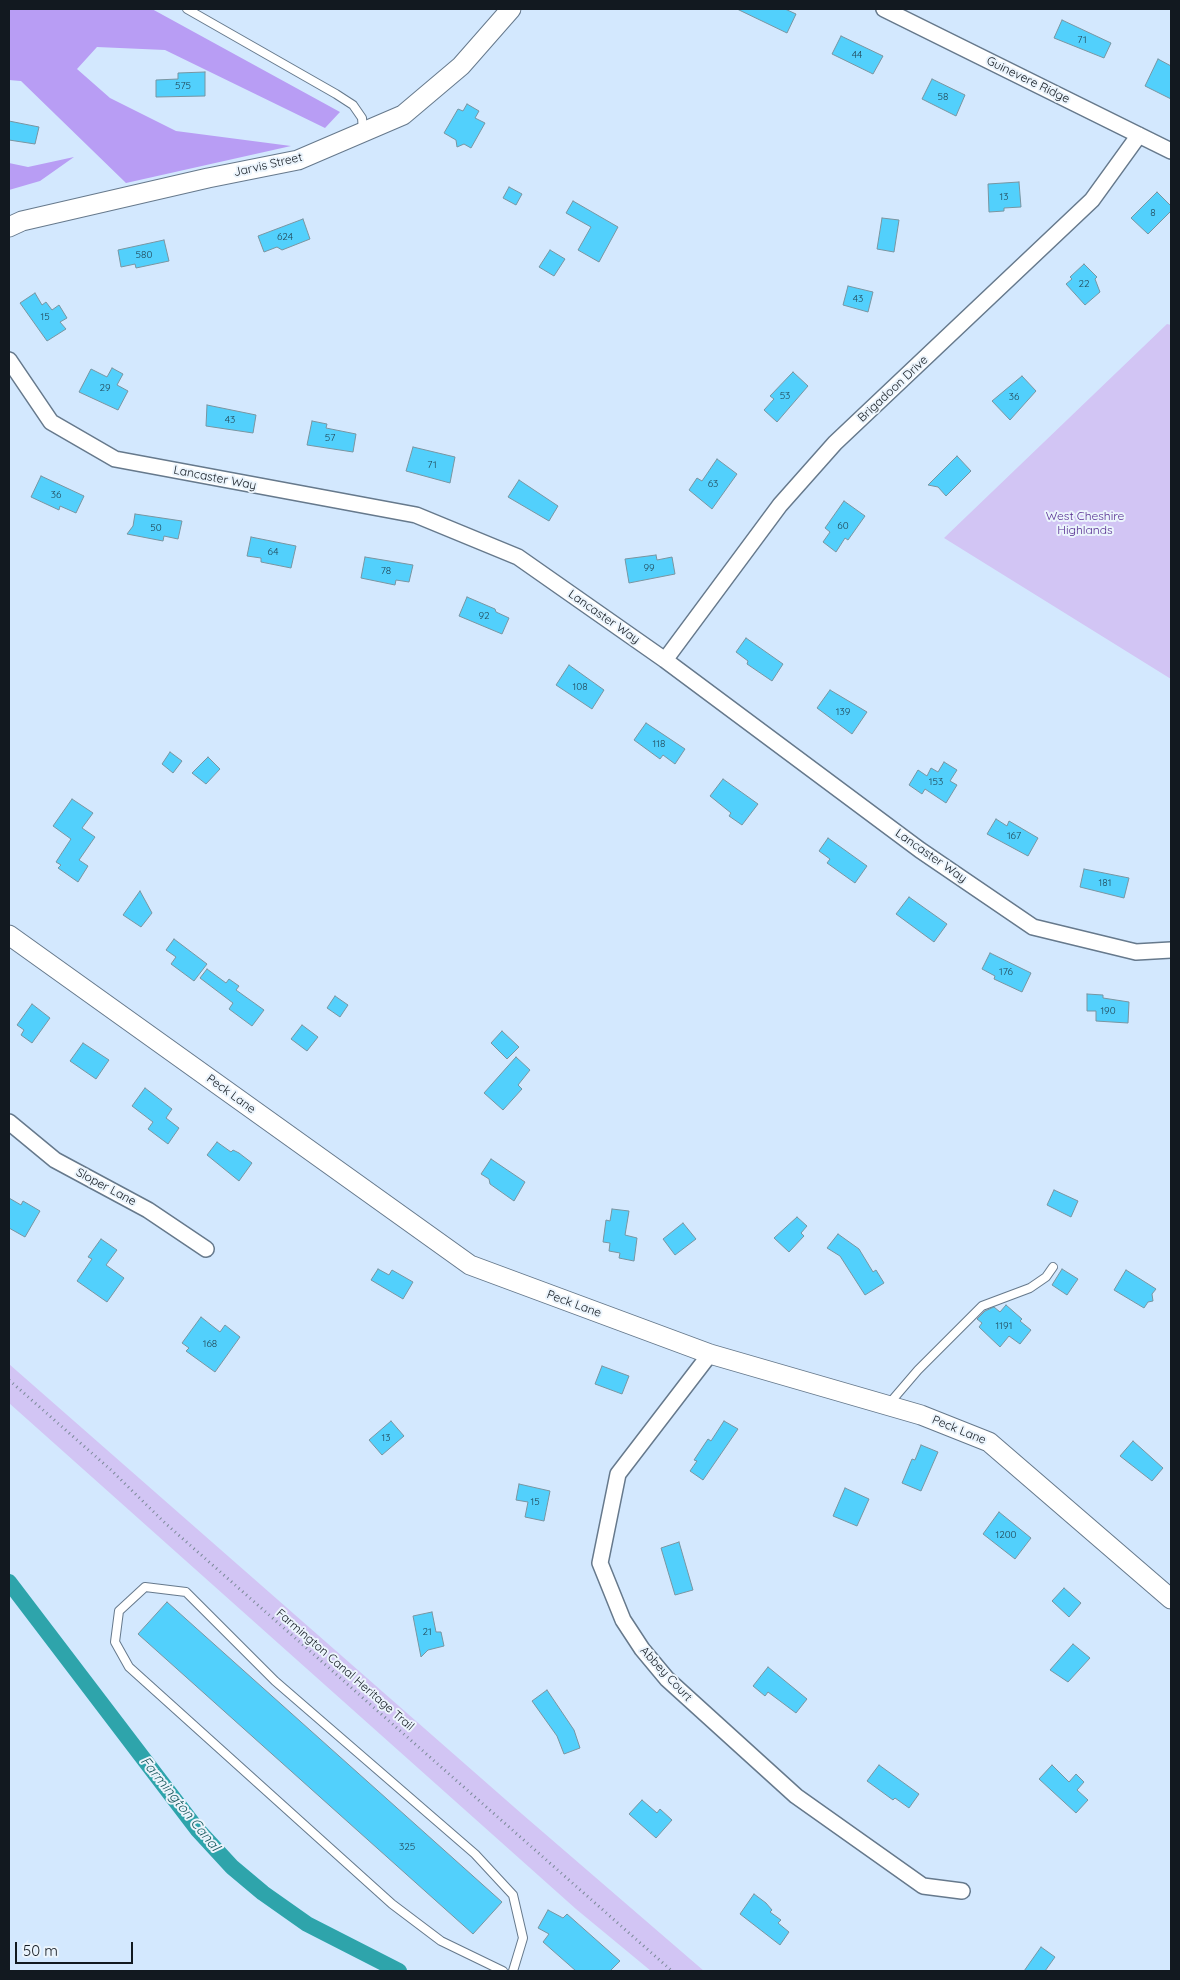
<!DOCTYPE html>
<html>
<head>
<meta charset="utf-8">
<style>
	body { margin:0 }
	#map { position:relative; width:1180px; height:1980px; overflow:hidden; background:#d3e8fe; font-family:Quicksand,sans-serif }
	canvas { display:block }
	.frame { position:absolute; inset:0; border:10px solid #121920; pointer-events:none }
	.scale { position:absolute; left:15px; top:1942px; width:118px; height:22px; box-sizing:border-box; border:2px solid #121920; border-top:0; padding-left:6px; font-size:15px; line-height:18px; white-space:nowrap; color:#121920; -webkit-text-stroke:4px #ebf4fc; paint-order:stroke }
</style>
</head>
<body>
<div id="map">
<canvas width="1180" height="1980"></canvas>
<div class="frame"></div>
<div class="scale">50 m</div>
</div>
<script>
const context = document.querySelector('canvas').getContext('2d');
context.lineJoin = 'round';
function paint(path, color) { context.fillStyle = color; context.fill(path, 'evenodd'); }
const toPath = rows => new Path2D(rows.map(r => 'M' + r).join(''));
function trace(path, color, width, dash) { context.strokeStyle = color; context.lineWidth = width; context.lineCap = dash ? 'butt' : 'round'; context.setLineDash(dash || []); context.stroke(path); }
function drawText(font, color, halo, rows, align = 'center') {
  context.font = font + ' Quicksand,sans-serif'; context.lineWidth = 4; context.setLineDash([]); context.textBaseline = 'middle'; context.strokeStyle = halo; context.fillStyle = color; for (const [text, x, y, turn = 0] of rows) {
    context.save(); context.translate(x, y); context.rotate((+turn || 0) * Math.PI / 180); context.textAlign = isNaN(turn) ? turn : align; if (halo) context.strokeText(text, 0, 0); context.fillText(text, 0, 0); context.restore();
  }
}
paint(toPath([
	[1167,324,1171,325,1171,679,944,538],
	[9,1364,522,1814,704,1971,651,1971,576,1909,9,1403]
]), '#d2c5f4');
paint(toPath([
	[9,9,152,9,340,112,325,128,165,50,97,47,77,69,110,98,176,131,291,146,126,183,21,81,9,80],
	[74,157,40,181,9,190,9,163,28,167]
]), '#b89df4');
trace(toPath([
	[9,1582,197,1829,232,1867,263,1893,307,1924,399,1971]
]), '#2ea4ab', 16);
const building = toPath([
	[737,9,785,9,796,14,787,33,737,9],
	[1062,20,1111,43,1104,58,1054,38,1062,20],
	[841,36,883,56,873,74,832,54,841,36],
	[1158,59,1171,66,1171,99,1145,86,1158,59],
	[205,72,205,96,156,97,156,80,178,79,178,73,205,72],
	[932,79,965,95,956,116,922,99,932,79],
	[467,104,479,111,475,118,485,123,471,148,464,144,457,147,456,140,444,133,458,109,463,111,467,104],
	[9,121,39,127,35,144,9,140,9,121],
	[1019,182,1021,207,1004,208,1004,211,989,212,988,184,1019,182],
	[509,187,522,194,516,205,503,198,509,187],
	[1157,192,1171,206,1171,211,1148,234,1131,218,1157,192],
	[573,201,618,227,599,262,578,250,591,227,566,213,573,201],
	[882,218,899,220,894,252,877,249,882,218],
	[303,219,310,239,282,250,277,247,264,252,258,236,303,219],
	[164,240,169,261,136,268,135,264,121,267,118,250,164,240],
	[550,250,565,259,554,276,539,267,550,250],
	[1084,264,1097,277,1095,279,1100,292,1085,305,1066,284,1072,279,1070,277,1084,264],
	[848,286,873,292,868,312,843,305,848,286],
	[35,293,42,305,46,302,52,310,59,305,67,318,60,322,66,329,47,341,20,303,35,293],
	[112,368,123,374,117,385,128,391,118,410,79,392,91,369,107,377,112,368],
	[793,372,808,386,777,422,764,410,774,399,770,396,793,372],
	[1022,376,1036,391,1010,420,992,401,1022,376],
	[207,405,256,415,253,433,206,426,207,405],
	[312,421,327,424,326,428,356,434,353,452,307,445,312,421],
	[413,447,455,457,450,483,406,471,413,447],
	[957,456,971,471,946,496,938,487,928,485,957,456],
	[717,459,737,474,712,509,689,490,697,478,702,481,717,459],
	[41,476,84,496,76,513,60,506,59,510,31,497,41,476],
	[519,480,558,506,549,521,508,497,519,480],
	[844,501,865,516,848,540,845,538,836,552,823,542,830,532,825,528,844,501],
	[135,514,182,521,178,539,164,536,163,541,127,534,133,526,135,514],
	[251,537,296,546,291,568,261,562,261,558,247,556,251,537],
	[656,555,657,560,672,557,675,574,629,583,625,559,656,555],
	[365,557,413,565,409,582,396,580,395,585,361,578,365,557],
	[467,597,495,609,496,612,509,618,502,634,459,616,467,597],
	[746,638,783,664,772,681,747,664,748,661,736,652,746,638],
	[569,665,604,690,592,709,556,685,569,665],
	[830,690,867,712,852,734,817,708,830,690],
	[646,723,685,749,675,764,663,755,660,759,634,740,646,723],
	[170,752,182,761,173,773,162,764,170,752],
	[208,757,220,769,206,784,192,773,208,757],
	[944,762,957,770,950,781,957,785,946,803,925,789,922,794,909,785,918,770,927,776,931,768,938,772,944,762],
	[723,779,758,804,742,825,729,816,731,813,710,796,723,779],
	[72,799,93,813,82,828,95,837,79,860,88,866,78,882,58,868,61,865,56,862,71,839,53,826,72,799],
	[996,819,1007,826,1009,821,1038,838,1028,856,987,834,996,819],
	[828,838,867,866,855,883,827,863,830,859,819,851,828,838],
	[1084,869,1129,878,1124,898,1080,887,1084,869],
	[140,891,152,913,141,927,123,915,140,891],
	[909,897,947,924,934,942,896,914,909,897],
	[174,939,207,964,194,981,171,964,176,957,166,950,174,939],
	[990,953,1031,973,1022,992,994,979,995,976,982,969,990,953],
	[207,969,226,983,229,979,239,986,236,990,264,1010,252,1026,229,1009,233,1003,200,978,207,969],
	[1087,994,1103,995,1103,998,1129,1002,1128,1023,1096,1021,1096,1011,1087,1011,1087,994],
	[335,996,348,1005,340,1017,327,1008,335,996],
	[32,1004,50,1018,32,1043,21,1035,24,1030,17,1025,32,1004],
	[302,1025,318,1037,307,1051,291,1039,302,1025],
	[502,1031,519,1047,507,1059,491,1043,502,1031],
	[83,1043,109,1060,96,1079,70,1061,83,1043],
	[516,1057,530,1070,518,1085,522,1089,503,1110,484,1093,516,1057],
	[145,1088,172,1109,166,1118,179,1128,168,1144,148,1129,153,1122,132,1106,145,1088],
	[217,1142,231,1152,233,1150,239,1153,252,1163,239,1181,207,1155,217,1142],
	[491,1159,525,1182,514,1201,490,1184,489,1179,481,1174,491,1159],
	[1054,1190,1078,1201,1071,1217,1047,1205,1054,1190],
	[9,1198,21,1205,23,1201,40,1211,25,1237,9,1228,9,1198],
	[612,1209,629,1211,625,1235,637,1238,634,1261,619,1258,620,1253,609,1251,610,1243,603,1242,606,1220,610,1221,612,1209],
	[797,1217,807,1226,801,1233,804,1236,789,1252,774,1238,797,1217],
	[683,1223,696,1239,675,1255,663,1239,683,1223],
	[838,1234,859,1249,873,1272,876,1270,884,1283,865,1295,840,1256,827,1248,838,1234],
	[101,1239,117,1250,106,1265,124,1278,107,1302,77,1281,92,1259,88,1257,101,1239],
	[378,1269,389,1275,392,1270,413,1282,403,1299,371,1280,378,1269],
	[1062,1269,1078,1279,1067,1295,1052,1285,1062,1269],
	[1126,1270,1156,1289,1152,1294,1153,1301,1148,1302,1144,1308,1114,1290,1126,1270],
	[1006,1305,1022,1319,1020,1321,1031,1330,1020,1344,1009,1336,1000,1347,979,1327,982,1323,977,1319,985,1311,994,1307,1000,1312,1006,1305],
	[201,1317,220,1332,225,1325,240,1337,215,1372,186,1351,189,1348,182,1343,201,1317],
	[602,1366,629,1376,622,1394,595,1384,602,1366],
	[391,1421,404,1436,382,1455,369,1440,391,1421],
	[724,1421,738,1429,703,1480,690,1471,697,1461,694,1460,708,1439,711,1441,724,1421],
	[1133,1441,1163,1468,1152,1481,1120,1456,1133,1441],
	[921,1445,938,1452,921,1491,902,1483,912,1459,915,1460,921,1445],
	[519,1484,550,1491,544,1521,525,1517,528,1502,516,1500,519,1484],
	[845,1488,869,1499,857,1526,833,1516,845,1488],
	[999,1512,1031,1538,1015,1559,983,1534,999,1512],
	[679,1542,693,1590,675,1595,661,1548,679,1542],
	[1064,1588,1081,1603,1069,1617,1052,1601,1064,1588],
	[167,1602,502,1902,473,1934,138,1634,167,1602],
	[432,1612,436,1632,441,1632,444,1646,428,1650,421,1657,413,1616,432,1612],
	[1073,1644,1090,1658,1068,1682,1050,1670,1073,1644],
	[768,1667,807,1699,796,1713,768,1692,765,1696,753,1686,768,1667],
	[547,1690,574,1730,580,1748,564,1754,557,1736,532,1701,547,1690],
	[879,1765,919,1794,909,1808,895,1798,893,1800,867,1781,879,1765],
	[1052,1765,1069,1782,1076,1774,1084,1782,1077,1790,1088,1800,1076,1813,1039,1779,1052,1765],
	[642,1800,657,1813,660,1809,672,1820,656,1838,629,1814,642,1800],
	[754,1894,766,1903,772,1910,770,1912,781,1920,778,1923,789,1932,780,1945,740,1914,754,1894],
	[548,1910,563,1918,567,1914,620,1961,610,1971,576,1971,543,1942,549,1934,538,1928,548,1910],
	[1041,1947,1055,1957,1045,1971,1024,1971,1041,1947]
]);
paint(building, '#52d0fc');
trace(building, '#7995a1', 1);
const service = toPath([
	[187,9,336,94,353,105,362,118,363,130],
	[888,1405,918,1370,982,1306,1030,1288,1046,1277,1053,1267],
	[503,1971,441,1941,392,1904,129,1667,115,1642,119,1611,145,1587,186,1592,275,1681,475,1854,513,1895,523,1938,513,1971]
]);
const minor = toPath([
	[884,9,1171,151],
	[9,360,51,422,115,459,416,515,518,557,665,660,920,850,1033,927,1136,952,1171,950],
	[665,660,780,505,835,443,1092,200,1139,135],
	[9,1122,55,1160,148,1210,206,1249],
	[710,1354,618,1474,600,1563,623,1620,642,1649,667,1679,796,1796,923,1886,962,1891]
]);
const tertiary = toPath([
	[9,227,22,221,208,178,298,160,403,115,461,66,511,9],
	[9,935,470,1265,710,1354,921,1415,989,1442,1171,1599]
]);
trace(service, '#66798c', 10);
trace(minor, '#66798c', 18);
trace(tertiary, '#66798c', 21);
trace(toPath([
	[9,1380,111,1470,165,1523,672,1971]
]), '#7b8a99', 3, [1, 4]);
trace(service, '#fff', 8);
trace(minor, '#fff', 15);
trace(tertiary, '#fff', 19);
drawText('10px', '#224757', null, [
	["71",1082,40],
	["44",857,55],
	["575",183,86],
	["58",943,97],
	["13",1004,197],
	["8",1153,213],
	["624",285,237],
	["580",144,255],
	["22",1084,284],
	["43",858,299],
	["15",45,317],
	["29",105,388],
	["53",785,396],
	["36",1014,397],
	["43",230,420],
	["57",330,438],
	["71",432,465],
	["63",713,484],
	["36",56,495],
	["60",843,526],
	["50",156,528],
	["64",273,552],
	["99",649,568],
	["78",386,571],
	["92",484,616],
	["108",580,687],
	["139",843,712],
	["118",659,744],
	["153",936,782],
	["167",1014,836],
	["181",1105,883],
	["176",1006,972],
	["190",1108,1011],
	["1191",1004,1326],
	["168",210,1344],
	["13",386,1438],
	["15",535,1502],
	["1200",1006,1535],
	["21",427,1632],
	["325",407,1847]
]);
drawText('12px', '#121920', '#ebf4fc', [
	["Guinevere Ridge",1028,80,26],
	["Jarvis Street",268,165,-13],
	["Brigadoon Drive",893,389,-43],
	["Lancaster Way",215,478,11],
	["Lancaster Way",604,617,35],
	["Lancaster Way",931,856,35],
	["Peck Lane",231,1094,36],
	["Sloper Lane",106,1187,28],
	["Peck Lane",574,1304,20],
	["Peck Lane",959,1430,22],
	["Farmington Canal Heritage Trail",345,1670,41],
	["Abbey Court",666,1674,47]
]);
drawText('12px', '#552c90', '#ebf4fc', [
	["West Cheshire",1085,516],
	["Highlands",1085,530]
]);
drawText('italic 14px', '#18585c', '#ebf4fc', [
	["Farmington Canal",180,1804,51]
]);
</script>
</body>
</html>
